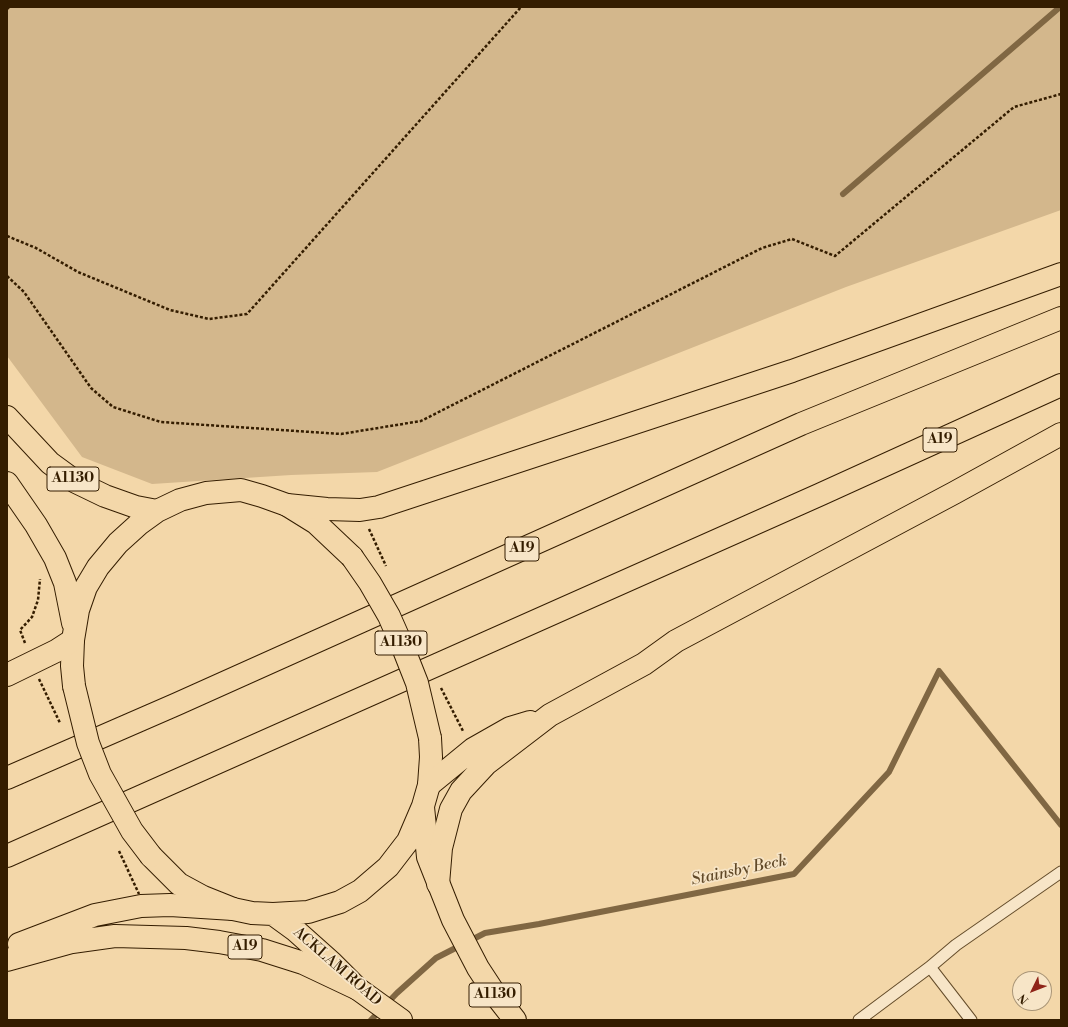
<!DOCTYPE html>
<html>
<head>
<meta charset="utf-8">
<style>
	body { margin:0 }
	#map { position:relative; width:1068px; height:1027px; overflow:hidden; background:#f3d7a9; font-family:"Libre Bodoni",serif }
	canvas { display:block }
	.frame { position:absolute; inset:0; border:8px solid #341d00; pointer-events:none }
	.north { position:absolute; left:1012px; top:971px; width:40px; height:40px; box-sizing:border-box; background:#f7e5c7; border:1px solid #a99577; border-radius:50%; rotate:227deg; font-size:11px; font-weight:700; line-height:16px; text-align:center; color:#341d00 }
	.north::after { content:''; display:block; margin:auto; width:14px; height:18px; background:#8f2418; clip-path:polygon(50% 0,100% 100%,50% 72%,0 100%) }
</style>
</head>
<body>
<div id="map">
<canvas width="1068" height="1027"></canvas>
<div class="frame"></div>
<div class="north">N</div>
</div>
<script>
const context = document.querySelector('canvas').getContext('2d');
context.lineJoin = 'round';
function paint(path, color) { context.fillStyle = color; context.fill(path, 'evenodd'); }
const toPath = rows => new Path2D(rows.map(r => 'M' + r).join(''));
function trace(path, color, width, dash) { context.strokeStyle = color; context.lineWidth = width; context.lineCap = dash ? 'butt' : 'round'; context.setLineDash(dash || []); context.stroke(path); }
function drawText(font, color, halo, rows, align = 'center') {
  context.font = font + ' "Libre Bodoni",serif'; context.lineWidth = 3.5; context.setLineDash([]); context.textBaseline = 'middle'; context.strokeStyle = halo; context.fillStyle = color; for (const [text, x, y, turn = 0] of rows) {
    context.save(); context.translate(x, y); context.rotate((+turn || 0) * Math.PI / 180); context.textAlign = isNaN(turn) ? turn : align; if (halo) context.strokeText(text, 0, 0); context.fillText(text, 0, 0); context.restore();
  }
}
paint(toPath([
	[7,7,1061,7,1061,210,846,287,377,472,291,475,152,484,82,457,7,356]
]), '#d3b78c');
trace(toPath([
	[843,194,1060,7],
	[371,1020,397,993,436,958,485,933,539,924,794,874,889,772,939,671,1061,825]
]), '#806743', 6);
const service = toPath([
	[930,967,971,1020],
	[859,1020,930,967,956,945,1061,872]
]);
const primary = toPath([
	[7,417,50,463,76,482,105,496,136,507,157,511],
	[7,483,36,525,55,558,65,583,73,623],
	[74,686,72,666,73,640,78,610,86,587,98,567,118,543,139,524,157,511,180,500,206,493,241,490,262,496,287,505,316,523,352,557],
	[423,807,428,857,453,920,478,968,497,997,515,1020],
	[151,856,179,884,203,897,233,909,252,913,273,914,308,912,340,902,360,891,388,867,408,841,423,806,429,785,431,757,430,738],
	[273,914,295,930,332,963,358,989,401,1020]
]);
const trunk = toPath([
	[287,505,327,509,360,510,379,507,792,371,1061,274],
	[7,675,56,651,73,640],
	[7,778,177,704,801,424,1061,318],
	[429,785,473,749,510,728,530,722],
	[7,856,819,495,1061,385],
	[438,884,441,848,451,809,461,791,486,764,550,715,644,664,676,641,954,493,1061,434],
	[19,944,95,915,141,906,170,905,233,909],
	[7,960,72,942,115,936,186,938,219,942,262,950,303,963,358,989]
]);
trace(service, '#644c2a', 13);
trace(primary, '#341d00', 24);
trace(trunk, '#341d00', 24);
trace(toPath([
	[7,9,9,7],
	[7,236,36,248,78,272,170,310,209,319,247,314,521,7],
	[7,276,24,292,91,388,113,407,161,422,341,434,421,421,762,248,792,239,835,256,1014,107,1061,94],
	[369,529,386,566],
	[25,643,20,630,32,617,38,600,40,579],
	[441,688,463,731]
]), '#341d00', 2.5, [3, 2]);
trace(service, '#f7e5c7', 11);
trace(primary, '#f3d7a9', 22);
trace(trunk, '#f3d7a9', 22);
const primaryBridge = toPath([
	[352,557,370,583,389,616,404,650,417,683,430,738],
	[74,686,88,743,100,774,132,831,151,856]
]);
trace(primaryBridge, '#341d00', 24, []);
trace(toPath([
	[39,679,60,723],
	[119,851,139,894]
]), '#341d00', 2.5, [3, 2]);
trace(primaryBridge, '#f3d7a9', 22);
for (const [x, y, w] of [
	[940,440,34],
	[73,479,52],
	[522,549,34],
	[401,643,52],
	[245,947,34],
	[495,995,52]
]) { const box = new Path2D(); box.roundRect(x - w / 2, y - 12, w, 24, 3); context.fillStyle = '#f7e5c7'; context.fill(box); trace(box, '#341d00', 1); }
drawText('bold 14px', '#341d00', null, [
	["A19",940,440],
	["A1130",73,479],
	["A19",522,549],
	["A1130",401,643],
	["A19",245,947],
	["A1130",495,995]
]);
drawText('15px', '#341d00', '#f7e5c7', [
	["ACKLAM ROAD",337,967,41]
]);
drawText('italic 16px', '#604827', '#f7e5c7', [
	["Stainsby Beck",739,871,-12]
]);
</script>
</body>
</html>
